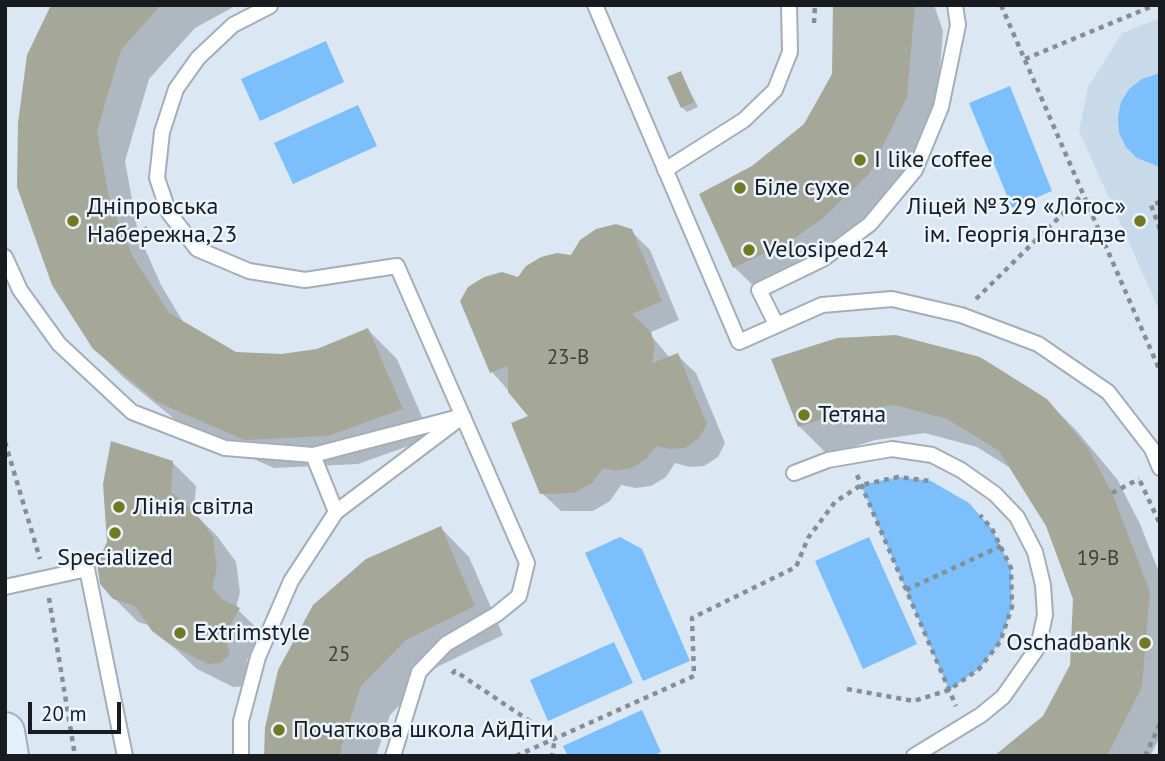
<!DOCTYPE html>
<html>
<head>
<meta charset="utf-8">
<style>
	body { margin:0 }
	#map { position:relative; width:1165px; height:761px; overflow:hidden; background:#dbe7f2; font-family:"PT Sans",sans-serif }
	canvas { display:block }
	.frame { position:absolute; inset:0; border:7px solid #181c20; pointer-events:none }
	.scale { position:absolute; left:28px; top:702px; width:93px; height:32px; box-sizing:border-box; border:4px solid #181c20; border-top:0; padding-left:9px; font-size:21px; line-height:24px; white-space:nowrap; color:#181c20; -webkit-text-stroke:5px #ebf4fd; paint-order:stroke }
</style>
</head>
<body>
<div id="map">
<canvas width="1165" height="761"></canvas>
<div class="frame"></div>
<div class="scale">20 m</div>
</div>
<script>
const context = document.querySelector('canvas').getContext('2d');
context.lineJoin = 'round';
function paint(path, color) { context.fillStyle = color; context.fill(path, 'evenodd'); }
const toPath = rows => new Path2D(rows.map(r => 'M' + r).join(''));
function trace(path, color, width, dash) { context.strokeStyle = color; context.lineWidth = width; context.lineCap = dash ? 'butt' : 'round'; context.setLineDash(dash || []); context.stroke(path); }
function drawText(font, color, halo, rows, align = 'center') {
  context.font = font + ' "PT Sans",sans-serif'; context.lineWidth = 5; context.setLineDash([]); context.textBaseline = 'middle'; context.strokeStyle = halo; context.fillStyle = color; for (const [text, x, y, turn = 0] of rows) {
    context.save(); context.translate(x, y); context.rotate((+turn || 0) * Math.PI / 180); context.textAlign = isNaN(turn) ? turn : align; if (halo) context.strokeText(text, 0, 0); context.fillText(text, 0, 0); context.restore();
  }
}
paint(toPath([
	[1160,18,1160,312,1079,131,1088,87,1122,33]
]), '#c8daea');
paint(toPath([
	[326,41,344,82,260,121,241,79],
	[1160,73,1160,167,1137,158,1126,147,1119,133,1118,117,1121,102,1129,89,1142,79],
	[1010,86,1052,191,1012,208,969,103],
	[358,105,377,146,293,184,274,143],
	[898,477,931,481,969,503,992,529,1011,568,1012,607,1000,642,979,669,949,690,861,485],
	[620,537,642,549,690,661,643,681,585,553],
	[869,537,917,644,863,669,815,561],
	[614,642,633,683,548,721,530,680],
	[642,710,661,752,652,756,568,756,563,746]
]), '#7bbffc');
paint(toPath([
	[53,5,237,5,195,28,149,79,125,161,138,233,161,285,185,325,235,354,281,356,317,351,368,330,397,359,431,438,358,464,274,468,188,430,124,378,94,348],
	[835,5,934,5,943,31,935,127,898,202,850,247,818,271,763,295,734,267,753,168,806,125,834,75],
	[681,73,698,107,687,112,682,107],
	[631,231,650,250,679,320,649,333,670,358,677,355,696,373,725,443,718,457,704,466,690,467,675,463,666,477,651,486,636,488,621,485,610,501,593,511,561,511,542,493,531,416,492,372,518,279],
	[773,360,1046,400,1076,430,1117,479,1140,524,1160,575,1160,737,1150,756,997,756,1044,717,1072,666,1075,599,1048,525,1012,469,977,447,925,433,875,440,828,455,799,426],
	[172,462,196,486,194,513,217,536,236,562,240,592,236,608,262,633,247,660,253,678,245,686,233,687,197,669,151,626,138,622,107,591],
	[441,528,469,557,503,635,435,668,390,715,376,756,266,756]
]), '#0003');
paint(toPath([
	[51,5,161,5,121,50,97,131,110,203,132,255,169,313,236,352,281,354,317,349,368,328,403,409,328,436,244,440,157,402,93,349,52,285,17,187,18,123,27,55],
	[833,5,915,5,907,97,869,174,822,219,789,242,733,268,699,194,752,166,804,124,832,74],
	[681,71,694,102,681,108,667,77],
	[616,224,632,229,662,301,632,314,651,332,655,347,652,363,678,353,707,424,699,438,685,448,670,449,656,446,647,458,632,468,616,471,603,468,592,483,574,493,540,494,511,423,528,416,508,392,508,366,490,373,460,301,468,287,484,277,502,272,518,277,526,266,541,257,557,253,571,255,580,240,596,229],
	[896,335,980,357,1047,399,1088,448,1112,493,1150,592,1142,687,1107,756,994,756,1043,716,1070,665,1073,599,1046,526,999,451,947,419,895,405,845,412,798,427,771,359,837,338],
	[111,441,173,461,171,492,193,510,213,537,217,568,212,588,222,599,240,608,224,636,230,654,221,663,208,664,172,646,152,631,135,606,113,599,100,584,97,563,107,542,103,484],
	[441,526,475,606,406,640,361,686,341,748,341,756,264,756,265,728,278,670,313,605,366,559]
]), '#a5a799');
const lane = toPath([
	[595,5,739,342,822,305,892,299,961,315,1038,344,1108,392,1152,449,1160,468],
	[270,6,233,25,198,58,176,89,162,132,157,178,169,213,197,249,249,271,305,280,397,266,527,563,519,596,497,614,446,644,419,672,393,756],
	[665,170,744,120,775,90,790,52,789,5],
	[5,257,20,290,59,344,132,412,225,448,313,455,463,416,336,512,291,581,258,657,241,721,241,756],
	[776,324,759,290,823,259,870,224,915,170,941,107,958,25,955,5],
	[313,455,336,512],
	[794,473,828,460,892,449,932,455,961,470,995,494,1017,517,1035,552,1043,585,1045,615,1038,647,1003,697,981,715,914,756],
	[5,587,87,569,125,756]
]);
const secondary = toPath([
	[5,732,9,756]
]);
trace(lane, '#a3aeb9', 18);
trace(secondary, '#a3aeb9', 42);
trace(toPath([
	[1001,5,1160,371],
	[814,23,815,5],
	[1025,59,1155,5],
	[1160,202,1151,205,1160,229],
	[125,239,152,226],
	[976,299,1083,194],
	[5,442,40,559],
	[857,475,956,706],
	[1140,481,1160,524],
	[1112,493,1139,479],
	[906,590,1001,546],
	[49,598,75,756],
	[452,674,455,671,555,738,552,756],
	[847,689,914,701,949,690,979,669,1000,642,1012,607,1011,568,992,529,980,515],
	[516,756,694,676,692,618,796,567,808,538,835,502,861,485,898,477,930,481],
	[1145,756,1160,724]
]), '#858e96', 4.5, [5, 5]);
trace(lane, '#fff', 14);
trace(secondary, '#e3f1fd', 38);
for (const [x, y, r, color] of [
	[860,160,7,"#737922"],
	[740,188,7,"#737922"],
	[73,221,7,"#737922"],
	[1140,221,7,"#737922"],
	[749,250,7,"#737922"],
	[804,415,7,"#737922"],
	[119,507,7,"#737922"],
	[115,533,7,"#737922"],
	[180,633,7,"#737922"],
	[1145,643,7,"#737922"],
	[279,730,7,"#737922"]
]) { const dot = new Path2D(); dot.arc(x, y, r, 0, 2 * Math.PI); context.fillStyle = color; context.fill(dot); trace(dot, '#ebf4fd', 2.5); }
drawText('21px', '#3b3f3e', null, [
	["23-В",568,358],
	["19-В",1098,559],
	["25",339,655]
]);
drawText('24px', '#181c20', '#ebf4fd', [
	["I like coffee",874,160],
	["Біле сухе",754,188],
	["Дніпровська",87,207],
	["Набережна,23",87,235],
	["Ліцей №329 «Логос»",1126,207,"right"],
	["ім. Георгія Гонгадзе",1126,235,"right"],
	["Velosiped24",763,250],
	["Тетяна",818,415],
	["Лінія світла",133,507],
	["Specialized",115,558,"center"],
	["Extrimstyle",194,633],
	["Oschadbank",1131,643,"right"],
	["Початкова школа АйДіти",293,730]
], 'left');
</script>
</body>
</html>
